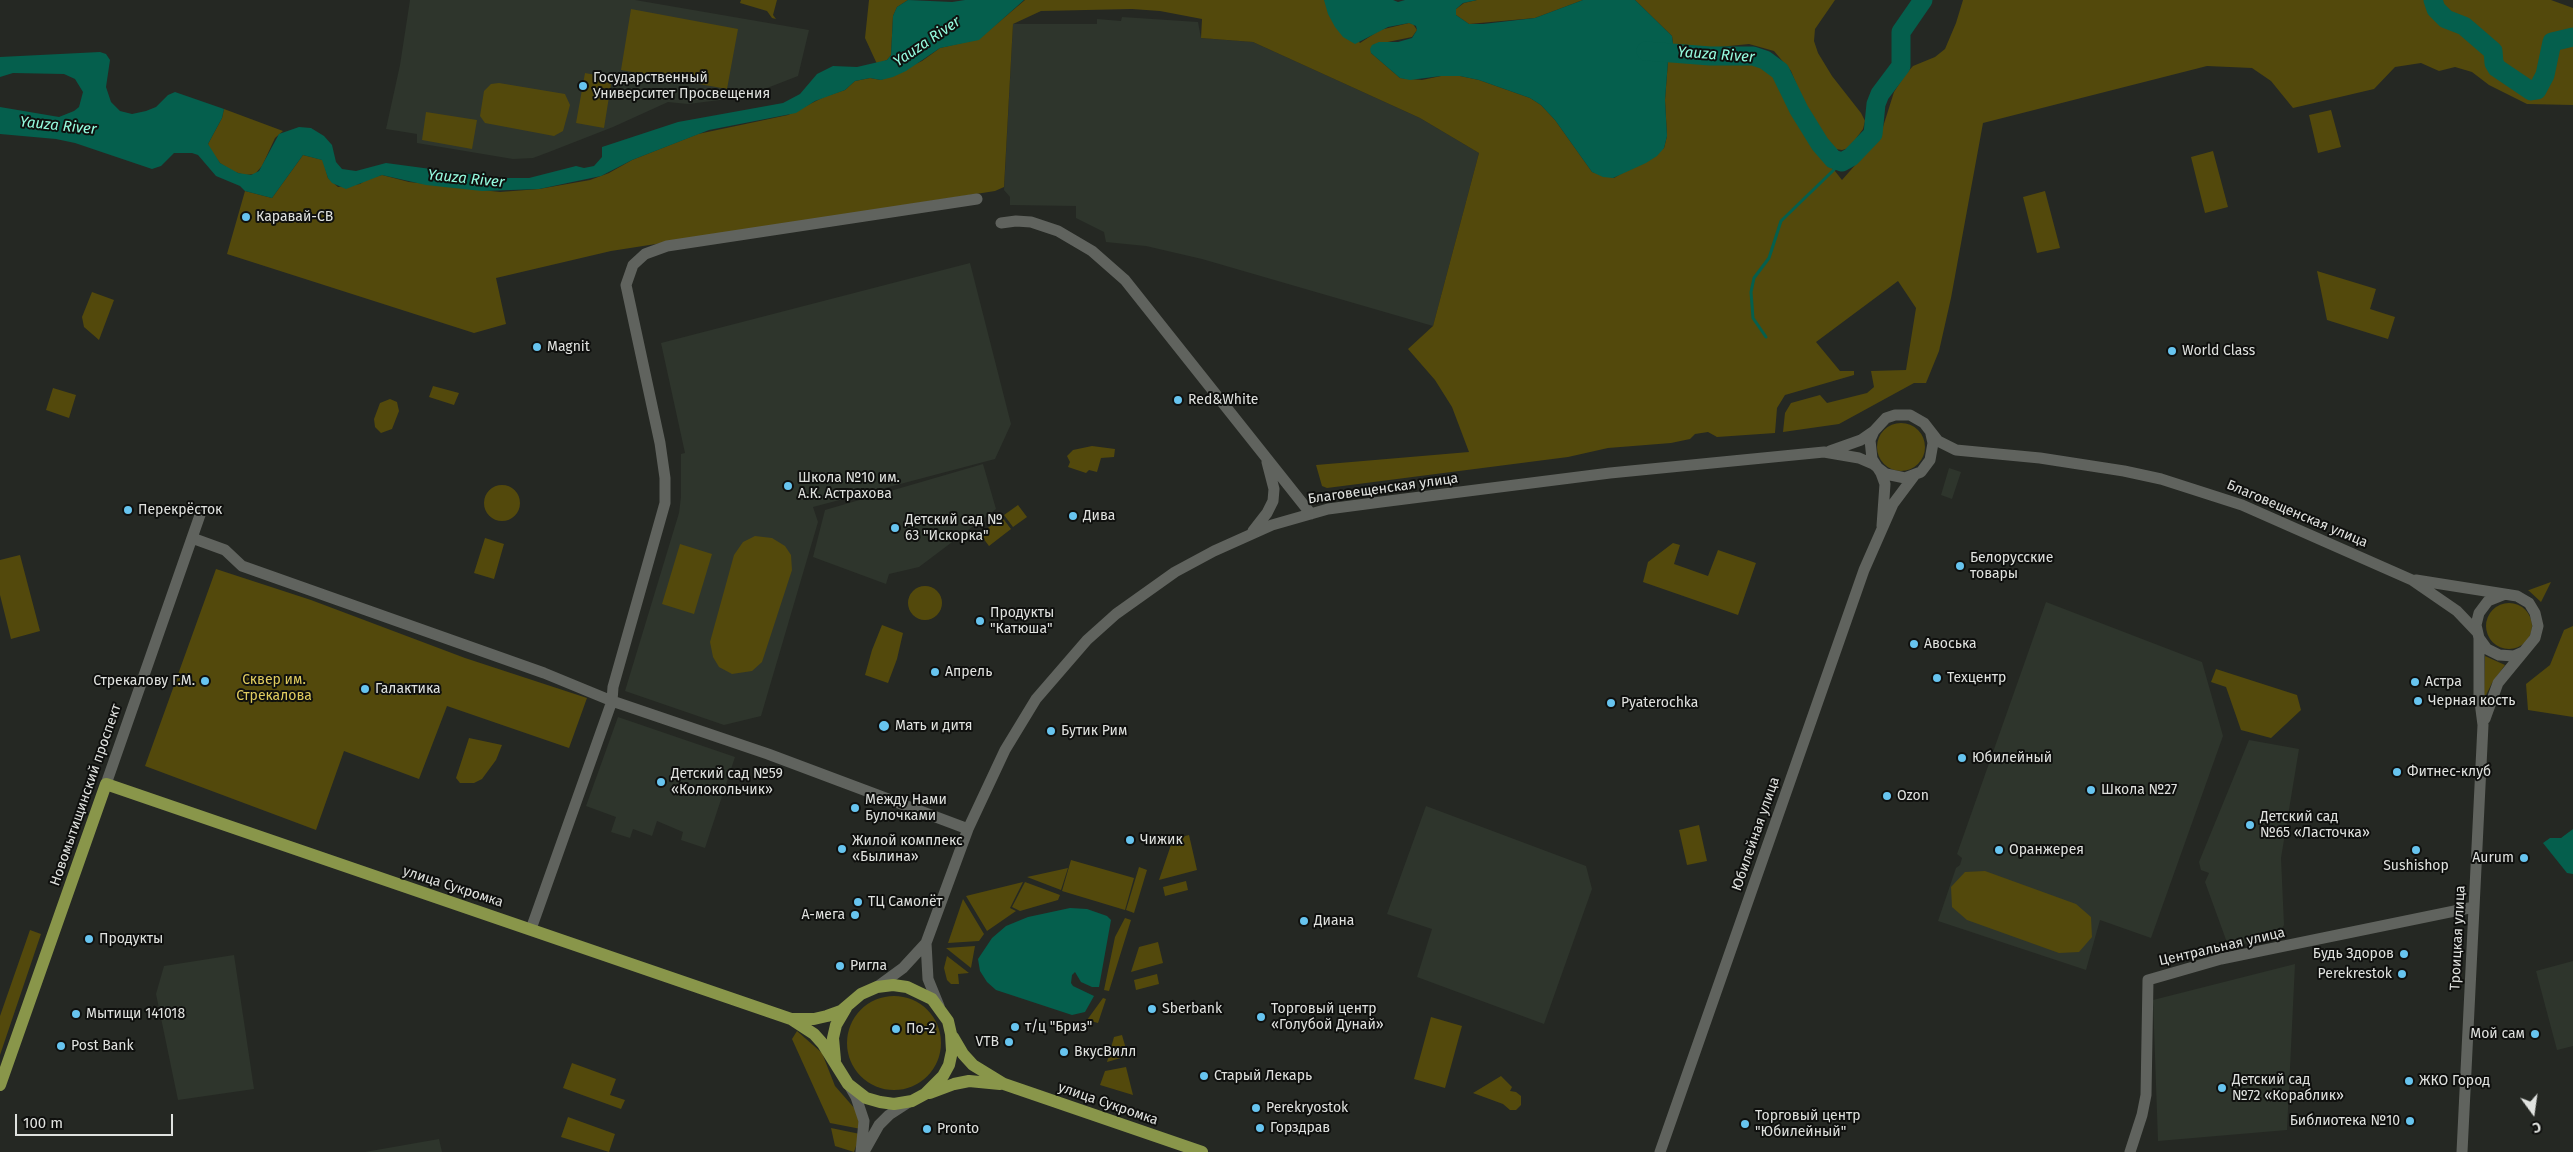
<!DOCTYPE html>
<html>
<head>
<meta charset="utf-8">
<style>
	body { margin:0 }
	#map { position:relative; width:2573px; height:1152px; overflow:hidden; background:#252823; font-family:"Fira Sans",sans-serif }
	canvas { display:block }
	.north { position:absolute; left:2508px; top:1087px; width:50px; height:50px; -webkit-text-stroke:4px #0f100e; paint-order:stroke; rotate:166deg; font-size:14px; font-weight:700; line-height:20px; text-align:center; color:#e0e2df }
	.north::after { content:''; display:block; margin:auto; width:18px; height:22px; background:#e0e2df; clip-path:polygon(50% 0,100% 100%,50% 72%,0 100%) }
	.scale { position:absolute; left:15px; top:1114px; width:158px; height:22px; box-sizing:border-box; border:2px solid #e0e2df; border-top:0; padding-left:6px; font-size:15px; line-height:18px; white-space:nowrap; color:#e0e2df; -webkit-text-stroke:4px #0f100e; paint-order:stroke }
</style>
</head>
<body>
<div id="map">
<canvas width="2573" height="1152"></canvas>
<div class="north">С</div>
<div class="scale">100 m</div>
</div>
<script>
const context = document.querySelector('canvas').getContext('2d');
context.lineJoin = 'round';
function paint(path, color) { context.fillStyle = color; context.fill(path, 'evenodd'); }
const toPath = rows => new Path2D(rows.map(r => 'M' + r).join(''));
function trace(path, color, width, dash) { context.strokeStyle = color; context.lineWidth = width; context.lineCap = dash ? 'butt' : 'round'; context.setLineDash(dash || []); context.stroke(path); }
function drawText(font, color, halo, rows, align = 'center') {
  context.font = font + ' "Fira Sans",sans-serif'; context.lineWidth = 4; context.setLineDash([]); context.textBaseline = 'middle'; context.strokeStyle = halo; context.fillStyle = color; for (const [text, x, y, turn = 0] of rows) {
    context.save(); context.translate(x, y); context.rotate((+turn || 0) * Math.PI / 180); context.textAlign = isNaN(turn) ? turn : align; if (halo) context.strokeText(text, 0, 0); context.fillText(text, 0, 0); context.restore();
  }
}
paint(toPath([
	[410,0,635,0,809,30,798,76,744,97,688,104,668,102,613,127,549,152,533,158,513,159,417,143,417,134,386,129,400,65],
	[1122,17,1198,22,1201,38,1253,42,1420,118,1479,153,1433,326,1202,259,1146,246,1106,242,1104,232,1076,218,1076,206,1010,205,1010,197,1004,190,1013,24,1097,24,1097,19,1121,21],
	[970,263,1011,424,995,459,813,507,818,522,761,716,724,725,625,691,679,513,681,497,681,454,685,453,661,343],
	[983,464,996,509,919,567,889,574,886,584,813,557,825,510],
	[1949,468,1961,472,1952,499,1941,495],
	[2046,602,2202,662,2223,736,2151,938,2100,920,2086,970,1938,921,1956,868,1960,865,1962,858,1957,854],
	[618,717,735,757,705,848,681,840,683,832,657,821,652,836,633,829,630,838,611,832,616,817,586,806],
	[2249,740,2299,749,2281,858,2284,925,2278,935,2229,948,2205,882,2209,873,2201,870,2199,862],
	[1426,806,1586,866,1592,889,1544,1024,1417,977,1432,929,1387,914],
	[234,955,254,1089,178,1100,156,994,164,966],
	[2573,961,2573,1046,2557,1050,2536,971],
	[2295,964,2287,1130,2158,1141,2153,1000],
	[439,1139,442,1152,365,1152]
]), '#2e352c');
paint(toPath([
	[741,0,777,0,773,15,776,19,772,18,767,11,740,3],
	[869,0,908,0,897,7,893,16,891,55,887,60,877,64,865,38],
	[1025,0,1324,0,1360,43,1380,30,1409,23,1413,24,1417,30,1412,37,1373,45,1371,53,1400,78,1422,80,1441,76,1460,76,1479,80,1530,98,1541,105,1555,120,1592,172,1614,178,1664,148,1667,136,1665,100,1668,61,1746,63,1763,66,1771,73,1799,125,1842,180,1872,146,1882,130,1894,92,1905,75,1913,66,1935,57,1945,49,1956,23,1963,0,2551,0,2573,8,2573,105,2527,104,2489,85,2472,72,2455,67,2439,71,2421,63,2395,67,2374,89,2293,108,2271,81,2252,68,2207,66,1983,123,1951,298,1939,351,1926,383,1914,383,1839,424,1783,432,1785,413,1791,403,1820,395,1827,403,1867,393,1874,387,1871,371,1906,370,1916,308,1898,281,1816,342,1840,371,1854,371,1854,375,1785,395,1777,408,1775,433,1717,437,1708,432,1695,434,1690,439,1671,443,1608,448,1568,457,1327,488,1322,486,1316,465,1469,452,1452,407,1435,380,1408,349,1433,326,1479,153,1420,118,1253,42,1201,38,1202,19,1160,11,1132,9,1041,11,1013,24,1004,187,995,191,611,251,496,278,506,324,474,333,227,254,245,191,272,198,303,155,323,160,328,178,338,187,360,184,367,179,382,175,409,182,500,192,539,189,590,180,609,173,632,160,698,134,788,115,824,97,845,90,855,81,870,78,881,80,922,61,940,48,979,39],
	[1477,0,1583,0,1535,18,1469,24,1456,15,1456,9,1464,3],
	[1635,0,1835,0,1815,29,1814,41,1818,53,1832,76,1861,113,1865,121,1863,129,1849,148,1842,150,1836,149,1824,137,1809,115,1791,71,1774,51,1749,44,1709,48,1673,44,1672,36],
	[631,9,738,29,727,89,621,70],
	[585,73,612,78,604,128,576,123],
	[499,83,565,94,570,105,563,131,554,136,485,123,480,116,484,91,491,84],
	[224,109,283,131,275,138,262,166,255,174,245,175,232,171,220,163,209,148,208,144,222,118],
	[2331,110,2341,147,2318,153,2309,115],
	[426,112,477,120,472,149,422,140],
	[2213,151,2228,207,2205,213,2191,157],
	[2045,191,2060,248,2037,253,2023,197],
	[2317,271,2376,289,2370,309,2395,317,2388,339,2327,320],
	[92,292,114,300,99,340,84,327,82,317],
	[433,386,459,393,454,405,429,397],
	[53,388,76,395,69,418,46,410],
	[390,399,397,402,399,411,392,429,381,433,375,427,374,419,380,403],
	'1877 447a24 24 0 1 1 48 0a24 24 0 1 1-48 0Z',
	[1092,446,1115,449,1114,457,1101,458,1097,472,1089,470,1086,473,1068,467,1070,462,1067,456,1073,450],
	'484 503a18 18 0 1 1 36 0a18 18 0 1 1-36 0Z',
	[1018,505,1027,517,1013,527,1004,515],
	[1002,517,1011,529,989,546,980,534],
	[755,536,772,538,785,546,791,555,792,570,762,662,752,671,732,674,719,667,713,657,710,642,734,555,743,542],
	[485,538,504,544,494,579,474,573],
	[1673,543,1680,545,1674,564,1708,576,1718,550,1756,563,1738,615,1643,582,1648,562],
	[680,544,712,554,694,614,662,604],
	[20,555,40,631,11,639,0,595,0,560],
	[216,569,311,600,465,658,587,698,569,748,447,706,419,779,344,751,316,830,145,766],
	[2551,582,2541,602,2528,590,2529,590],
	'908 603a17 17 0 1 1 34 0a17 17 0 1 1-34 0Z',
	'2486 626a23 23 0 1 1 46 0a23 23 0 1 1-46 0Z',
	[882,625,903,633,897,659,888,683,865,675,872,650],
	[2573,626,2573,717,2528,710,2526,684,2550,665,2564,630],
	[2485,656,2505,665,2492,683,2484,699],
	[2216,669,2297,695,2301,710,2271,738,2241,730,2226,687,2211,682],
	[469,738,502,745,496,760,482,779,474,783,460,783,456,778],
	[1699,825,1707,861,1687,865,1679,830],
	[1189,835,1197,870,1159,880,1173,839],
	[1071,860,1134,878,1125,910,1062,891],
	[1139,867,1147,870,1134,913,1126,910],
	[1068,868,1061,890,1027,877],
	[1985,871,2076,904,2091,917,2092,937,2079,952,2059,953,1967,920,1952,907,1951,887,1965,872],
	[1186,881,1188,890,1165,896,1163,887],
	[1023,882,1010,908,1016,911,987,931,966,896],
	[1025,882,1060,895,1058,900,1020,911,1012,907],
	[963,899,984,934,979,941,948,943],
	[1125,918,1131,920,1109,991,1104,990,1115,937],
	[30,930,41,934,0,1055,0,1016],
	[1158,942,1163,963,1131,972,1139,947],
	[975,946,971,968,946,948],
	[947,956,969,973,958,974,959,984,951,984,947,980,944,968],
	[1157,974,1159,984,1136,990,1134,980],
	'847 1043a47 47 0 1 1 94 0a47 47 0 1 1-94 0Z',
	[1103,998,1106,999,1098,1023,1087,1020],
	[1431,1017,1462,1026,1445,1088,1414,1079],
	[797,1031,822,1053,835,1086,856,1110,861,1129,830,1123,792,1039],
	[1122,1035,1128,1056,1107,1062,1114,1037],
	[572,1063,616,1079,610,1095,625,1100,621,1109,563,1088],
	[1126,1067,1133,1095,1100,1085,1105,1071],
	[1501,1076,1512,1087,1510,1091,1516,1092,1521,1096,1521,1105,1516,1110,1510,1110,1503,1104,1473,1093],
	[568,1117,615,1134,609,1152,561,1137],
	[831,1128,860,1134,854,1152,835,1146]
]), '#53490c');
paint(toPath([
	[908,0,952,2,965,0,1024,0,979,40,940,48,906,71,893,77,881,80,870,78,855,81,845,90,815,101,796,113,709,130,632,160,601,176,539,189,482,191,426,185,382,175,346,189,332,183,328,178,322,160,303,155,272,198,245,191,240,186,216,176,198,155,192,153,174,153,161,166,152,169,75,143,56,139,0,134,0,107,59,117,74,111,79,107,83,92,75,79,64,74,13,73,0,77,0,57,100,52,106,54,110,60,106,87,111,102,120,111,132,114,146,111,156,107,168,95,175,92,224,109,222,118,208,144,220,163,238,173,251,175,259,171,279,134,299,127,311,128,324,136,332,145,336,162,342,169,356,171,386,163,498,178,529,178,576,166,584,168,594,166,602,157,602,147,678,122,783,103,800,94,817,74,833,66,857,67,887,60,891,55,893,16,897,7],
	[1324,0,1393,0,1398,2,1405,0,1477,0,1463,3,1456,9,1456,15,1469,24,1483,24,1535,18,1583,0,1635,0,1672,36,1673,44,1668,61,1665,100,1667,136,1664,148,1657,156,1646,163,1613,178,1603,177,1592,172,1555,120,1541,105,1530,98,1479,80,1460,76,1441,76,1410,80,1400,78,1371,53,1370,49,1372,45,1379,42,1398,42,1412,38,1417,30,1416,26,1409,23,1388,27,1355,44,1343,37,1335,27,1328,14],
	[2573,829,2573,874,2567,873,2543,843,2550,838,2561,838],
	[1070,908,1087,909,1107,916,1111,920,1099,987,1092,987,1081,982,1075,972,1072,975,1071,983,1073,986,1094,996,1085,1012,1072,1015,996,990,987,982,980,971,978,959,992,938,1006,926,1028,917]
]), '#055f4d');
trace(toPath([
	[1766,337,1753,318,1751,292,1754,278,1769,258,1781,221,1842,162]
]), '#055f4d', 3);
trace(toPath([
	[2433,0,2436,9,2446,19,2464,26,2493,51,2494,63,2497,68,2531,91,2537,90,2545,75,2552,42,2573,37],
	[1646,51,1710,56,1753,56,1765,60,1780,71,1799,110,1820,144,1833,159,1842,162,1851,157,1873,134,1876,104,1880,94,1901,66,1901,32,1923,0]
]), '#055f4d', 19);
trace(toPath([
	[1001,223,1016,221,1031,222,1058,231,1092,251,1125,280,1311,514],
	[1830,451,1861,440,1874,431],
	[1882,526,1885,484,1881,473,1872,459,1870,440,1874,431,1886,418,1895,415,1910,415,1924,423,1938,441,1956,450,2040,458,2124,471,2161,479,2242,505,2412,580,2457,611,2477,632],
	[1253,531,1267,513,1273,501,1274,489,1267,462],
	[192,538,225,550,242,566,544,673,612,701,768,754,968,829],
	[2416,580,2517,596,2529,603,2535,613,2538,626,2535,638,2498,683,2485,719],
	[2503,595,2488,601,2479,613,2476,625,2479,638,2487,649,2499,655,2514,656,2523,652],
	[106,784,200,515],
	[531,929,612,701,613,687,665,503,665,478,660,443,626,285,633,265,645,254,667,246,977,199],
	[877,987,903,968,926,943],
	[939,1006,928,979,926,943,968,829,1005,750,1036,699,1087,640,1116,614,1175,572,1214,551,1272,525,1328,509,1381,502,1610,473,1824,452,1859,458,1873,464,1886,474,1905,478,1921,472,1930,460,1933,443,1931,434],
	[849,1085,856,1097,864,1121,861,1152],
	[865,1150,879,1125,889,1115,909,1102],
	[1660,1152,1864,570,1893,504,1914,476],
	[2130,1152,2142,1115,2146,1095,2148,980,2221,959,2474,907],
	[2462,1152,2483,725,2479,694,2479,638]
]), '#60635e', 11);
trace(toPath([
	[953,1037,963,1054,973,1065,1004,1084,1202,1152],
	[835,1060,833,1038,836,1025,846,1008],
	[0,1085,106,784,791,1019,814,1034,823,1044,848,1084,866,1098,880,1102,894,1104,912,1101,925,1094,943,1076,949,1065,952,1051,951,1034,948,1021,932,999,907,987,893,985,877,987,861,994,841,1011,827,1016,814,1019,791,1019],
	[930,1093,954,1084,969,1081,1000,1084]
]), '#89964a', 12);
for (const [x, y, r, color] of [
	[583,86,5,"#67c4ef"],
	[246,217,5,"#67c4ef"],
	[537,347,5,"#67c4ef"],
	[2172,351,5,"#67c4ef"],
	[1178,400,5,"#67c4ef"],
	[788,486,5,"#67c4ef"],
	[128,510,5,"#67c4ef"],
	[1073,516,5,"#67c4ef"],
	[895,528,5,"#67c4ef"],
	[1960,566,5,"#67c4ef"],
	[980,621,5,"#67c4ef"],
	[1914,644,5,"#67c4ef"],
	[935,672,5,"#67c4ef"],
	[1937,678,5,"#67c4ef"],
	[205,681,5,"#67c4ef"],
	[2415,682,5,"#67c4ef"],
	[365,689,5,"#67c4ef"],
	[2418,701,5,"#67c4ef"],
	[1611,703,5,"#67c4ef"],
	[884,726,6,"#67c4ef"],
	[1051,731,5,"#67c4ef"],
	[1962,758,5,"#67c4ef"],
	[2397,772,5,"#67c4ef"],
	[661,782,5,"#67c4ef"],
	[2091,790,5,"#67c4ef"],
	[1887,796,5,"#67c4ef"],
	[855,808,5,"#67c4ef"],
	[2250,825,5,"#67c4ef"],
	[1130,840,5,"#67c4ef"],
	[842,849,5,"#67c4ef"],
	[1999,850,5,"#67c4ef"],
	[2416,850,5,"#67c4ef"],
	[2524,858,5,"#67c4ef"],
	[858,902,5,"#67c4ef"],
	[855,915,5,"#67c4ef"],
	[1304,921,5,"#67c4ef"],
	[89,939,5,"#67c4ef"],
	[2404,954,5,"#67c4ef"],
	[840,966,5,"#67c4ef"],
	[2402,974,5,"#67c4ef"],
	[1152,1009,5,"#67c4ef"],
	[76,1014,5,"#67c4ef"],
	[1261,1017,5,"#67c4ef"],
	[1015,1027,5,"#67c4ef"],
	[896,1029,5,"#67c4ef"],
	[2535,1034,5,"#67c4ef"],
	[1009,1042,5,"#67c4ef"],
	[61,1046,5,"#67c4ef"],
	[1064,1052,5,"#67c4ef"],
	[1204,1076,5,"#67c4ef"],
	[2409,1081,5,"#67c4ef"],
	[2222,1088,5,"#67c4ef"],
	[1256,1108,5,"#67c4ef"],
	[2410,1121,5,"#67c4ef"],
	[1745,1124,5,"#67c4ef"],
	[1260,1128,5,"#67c4ef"],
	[927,1129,5,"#67c4ef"]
]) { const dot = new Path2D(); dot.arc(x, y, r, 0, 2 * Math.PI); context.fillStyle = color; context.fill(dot); trace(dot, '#0f100e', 2); }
drawText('14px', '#e0e2df', '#0f100e', [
	["Государственный",593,78],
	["Университет Просвещения",593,94],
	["Каравай-СВ",256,217],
	["Magnit",547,347],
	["World Class",2182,351],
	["Red&White",1188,400],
	["Школа №10 им.",798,478],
	["А.К. Астрахова",798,494],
	["Перекрёсток",138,510],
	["Дива",1083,516],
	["Детский сад №",905,520],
	["63 \"Искорка\"",905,536],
	["Белорусские",1970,558],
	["товары",1970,574],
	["Продукты",990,613],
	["\"Катюша\"",990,629],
	["Авоська",1924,644],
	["Апрель",945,672],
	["Техцентр",1947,678],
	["Стрекалову Г.М.",195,681,"right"],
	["Астра",2425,682],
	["Галактика",375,689],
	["Черная кость",2428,701],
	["Pyaterochka",1621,703],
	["Мать и дитя",895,726],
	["Бутик Рим",1061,731],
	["Юбилейный",1972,758],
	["Фитнес-клуб",2407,772],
	["Детский сад №59",671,774],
	["«Колокольчик»",671,790],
	["Школа №27",2101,790],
	["Ozon",1897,796],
	["Между Нами",865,800],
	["Булочками",865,816],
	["Детский сад",2260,817],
	["№65 «Ласточка»",2260,833],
	["Чижик",1140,840],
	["Жилой комплекс",852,841],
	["«Былина»",852,857],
	["Оранжерея",2009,850],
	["Aurum",2514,858,"right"],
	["Sushishop",2416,866,"center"],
	["ТЦ Самолёт",868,902],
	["А-мега",845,915,"right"],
	["Диана",1314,921],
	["Продукты",99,939],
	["Будь Здоров",2394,954,"right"],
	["Ригла",850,966],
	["Perekrestok",2392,974,"right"],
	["Sberbank",1162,1009],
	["Торговый центр",1271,1009],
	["«Голубой Дунай»",1271,1025],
	["Мытищи 141018",86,1014],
	["т/ц \"Бриз\"",1025,1027],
	["По-2",906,1029],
	["Мой сам",2525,1034,"right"],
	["VTB",999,1042,"right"],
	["Post Bank",71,1046],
	["ВкусВилл",1074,1052],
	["Старый Лекарь",1214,1076],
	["Детский сад",2232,1080],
	["№72 «Кораблик»",2232,1096],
	["ЖКО Город",2419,1081],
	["Perekryostok",1266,1108],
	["Торговый центр",1755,1116],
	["\"Юбилейный\"",1755,1132],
	["Библиотека №10",2400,1121,"right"],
	["Горздрав",1270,1128],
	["Pronto",937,1129]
], 'left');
drawText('14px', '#e0e2df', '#0f100e', [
	["Благовещенская улица",1383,489,-8],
	["Благовещенская улица",2297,514,23],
	["Новомытищинский проспект",86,795,-71],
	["Юбилейная улица",1756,834,-71],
	["улица Сукромка",453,887,18],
	["Троицкая улица",2458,938,-87],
	["Центральная улица",2222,947,-13],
	["улица Сукромка",1108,1104,19]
]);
drawText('14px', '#e0cc5f', '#0f100e', [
	["Сквер им.",274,680],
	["Стрекалова",274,696]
]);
drawText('italic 15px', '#95fcdf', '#0f100e', [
	["Yauza River",927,42,-34],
	["Yauza River",1716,55,4],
	["Yauza River",58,126,6],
	["Yauza River",466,179,6]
]);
</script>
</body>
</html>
